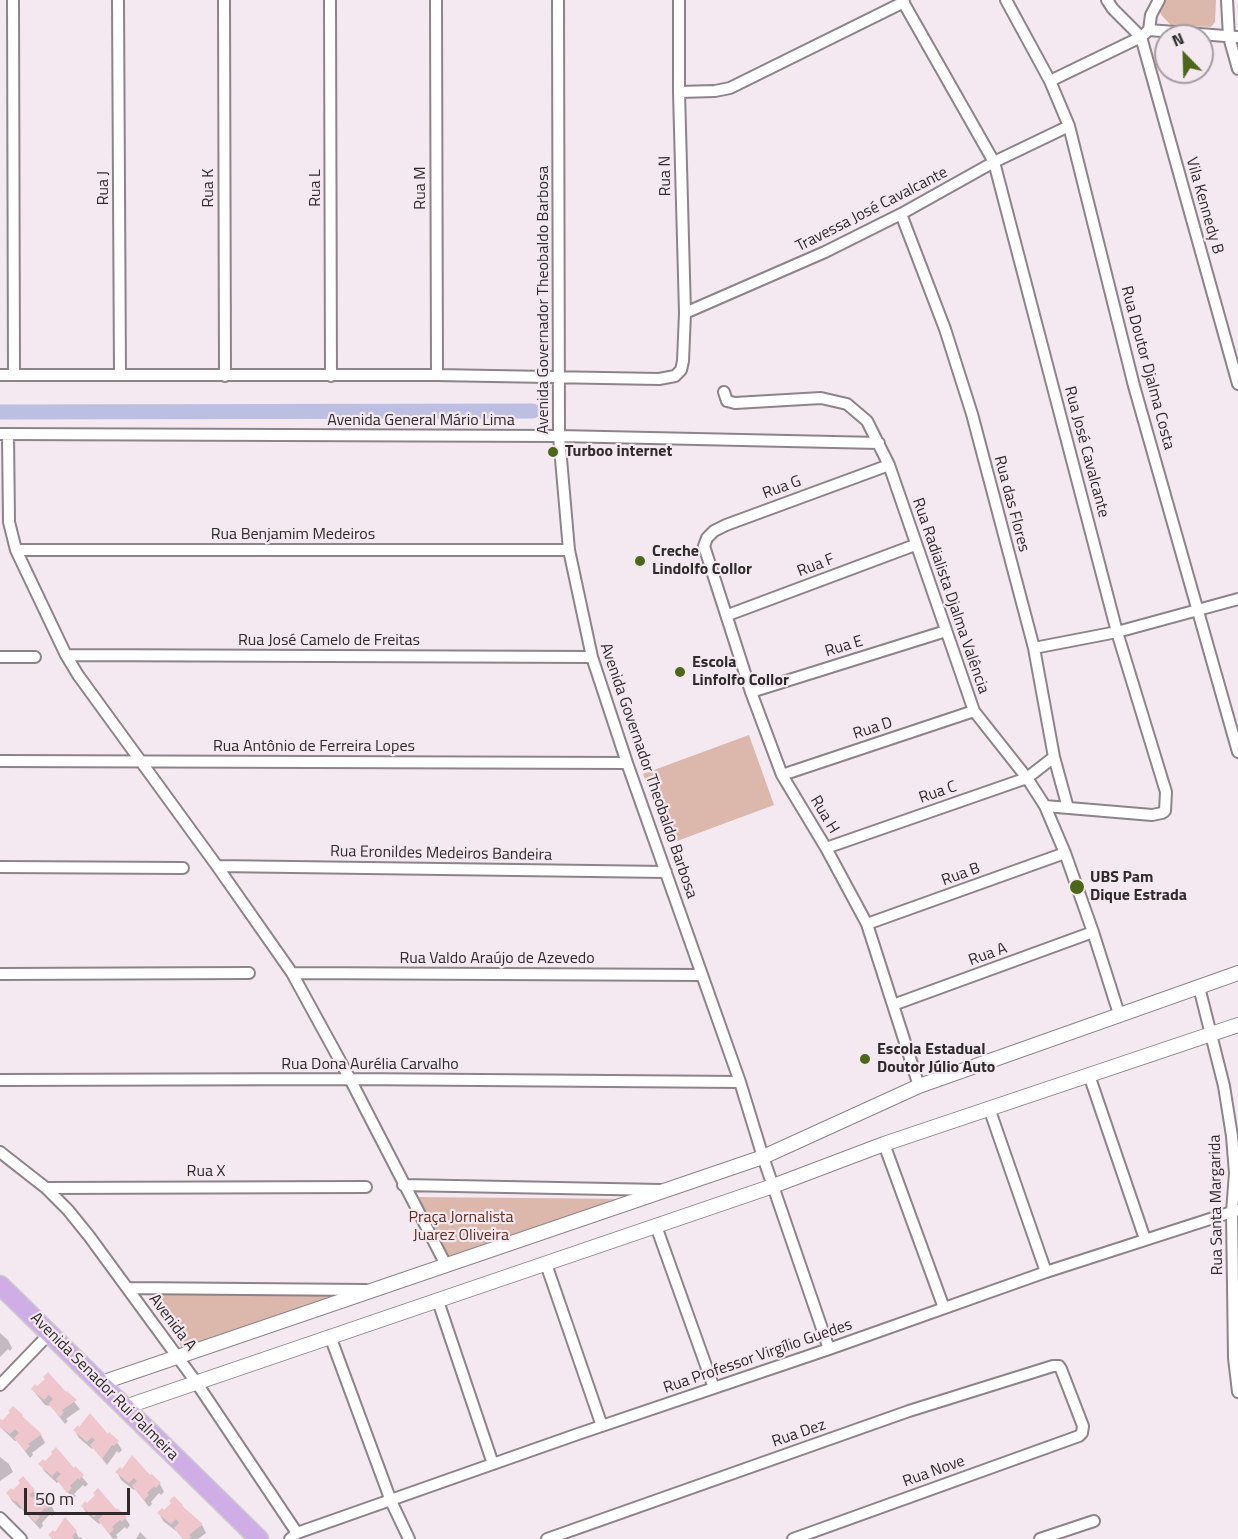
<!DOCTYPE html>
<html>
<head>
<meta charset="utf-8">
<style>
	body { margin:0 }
	#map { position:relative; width:1238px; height:1539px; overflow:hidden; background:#f4e9f0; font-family:"Titillium Web",sans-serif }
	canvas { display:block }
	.north { position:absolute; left:1154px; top:24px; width:60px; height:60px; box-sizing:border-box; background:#f4e9f0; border:2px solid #a59da2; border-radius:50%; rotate:337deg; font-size:16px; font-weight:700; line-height:24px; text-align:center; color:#2e2a2c }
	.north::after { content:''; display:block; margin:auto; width:21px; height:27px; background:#4d6719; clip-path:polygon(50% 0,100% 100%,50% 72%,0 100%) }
	.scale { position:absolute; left:24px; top:1488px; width:106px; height:27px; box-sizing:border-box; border:3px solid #2e2a2c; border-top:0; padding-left:8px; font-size:18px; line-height:21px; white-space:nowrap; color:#2e2a2c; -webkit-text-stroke:4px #f4e9f0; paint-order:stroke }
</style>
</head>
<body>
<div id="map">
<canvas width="1238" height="1539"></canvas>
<div class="north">N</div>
<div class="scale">50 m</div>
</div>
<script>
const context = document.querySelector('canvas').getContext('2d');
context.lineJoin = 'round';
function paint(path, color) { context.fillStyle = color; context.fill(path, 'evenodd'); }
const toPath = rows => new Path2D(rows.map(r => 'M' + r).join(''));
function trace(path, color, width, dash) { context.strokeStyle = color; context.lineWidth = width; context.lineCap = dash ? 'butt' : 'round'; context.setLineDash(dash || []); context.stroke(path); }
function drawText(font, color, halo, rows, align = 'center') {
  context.font = font + ' "Titillium Web",sans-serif'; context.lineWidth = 4.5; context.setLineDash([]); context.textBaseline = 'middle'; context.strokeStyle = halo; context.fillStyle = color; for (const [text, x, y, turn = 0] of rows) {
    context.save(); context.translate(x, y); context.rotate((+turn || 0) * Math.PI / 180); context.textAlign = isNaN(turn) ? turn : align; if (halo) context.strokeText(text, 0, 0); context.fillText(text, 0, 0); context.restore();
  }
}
paint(toPath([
	[1166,0,1216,0,1215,22,1211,27,1171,25,1162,16,1160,12],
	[749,735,774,805,669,844,643,774],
	[413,1197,635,1199,446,1262],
	[154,1293,349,1295,183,1351]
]), '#dbb7ac');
paint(toPath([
	[0,1333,8,1340,12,1348,10,1351,8,1349,0,1357],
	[32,1389,67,1393,80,1409,66,1419,68,1421,65,1424,51,1406,45,1405],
	[24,1420,41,1435,45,1443,32,1453,33,1455,30,1458,17,1440,15,1441,0,1427,0,1421],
	[80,1430,108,1436,117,1442,122,1450,119,1453,117,1451,107,1465,93,1447,92,1449,79,1438,75,1431],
	[0,1457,9,1464,13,1472,0,1481],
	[40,1464,75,1469,88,1484,85,1487,83,1485,74,1494,76,1496,73,1499,59,1481,57,1483,45,1472],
	[122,1471,160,1484,164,1492,161,1495,159,1493,151,1502,152,1504,149,1507,135,1489,134,1490,121,1480,117,1472],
	[33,1491,37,1496,43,1498,51,1505,55,1513,52,1516,50,1514,42,1523,43,1526,40,1529,21,1508,20,1509,12,1501,8,1494],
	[82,1506,116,1511,125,1518,130,1525,127,1529,125,1527,116,1535,118,1538,113,1539,101,1523,99,1524,87,1514],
	[182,1506,202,1525,206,1533,198,1539,183,1539,177,1530,176,1531,163,1521,159,1513],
	[76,1532,79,1538,80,1537,83,1539,52,1539,50,1535],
	[140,1532,147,1539,136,1539]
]), '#0003');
trace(toPath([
	[0,412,533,411]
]), '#bcbfe1', 15);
paint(toPath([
	[48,1372,66,1392,67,1391,77,1400,62,1410,64,1412,60,1417,48,1404,53,1399,49,1395,44,1400,31,1389,35,1384,37,1386,45,1379,43,1377],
	[13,1406,23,1415,22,1416,42,1434,28,1444,30,1446,25,1451,14,1438,19,1433,15,1429,10,1434,0,1427,0,1419,3,1420,10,1412,8,1411],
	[90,1413,108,1434,109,1432,119,1441,114,1446,112,1445,102,1459,90,1445,95,1440,92,1437,87,1442,73,1430,78,1425,79,1427],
	[56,1447,74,1468,75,1466,84,1475,79,1480,78,1478,70,1486,72,1488,67,1493,56,1479,61,1474,57,1471,52,1476,38,1464,43,1459,45,1461,52,1454,51,1452],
	[132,1455,150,1475,152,1474,161,1483,156,1488,154,1486,147,1493,149,1495,144,1500,132,1486,137,1481,134,1478,129,1483,115,1472,120,1467,122,1469],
	[23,1476,35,1490,29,1495,33,1498,38,1493,52,1504,47,1509,45,1508,38,1515,40,1517,35,1522,16,1501,15,1502,6,1493,11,1488,13,1490,20,1483,18,1481],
	[98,1488,116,1509,117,1508,127,1517,122,1522,120,1520,112,1527,114,1529,109,1534,98,1520,103,1515,99,1512,94,1517,81,1506,85,1501,87,1503,95,1495,93,1493],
	[174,1496,183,1505,182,1506,203,1524,189,1535,191,1537,188,1539,183,1539,177,1532,174,1528,179,1523,176,1519,171,1524,157,1513,162,1508,164,1510,171,1503,169,1501],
	[65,1517,77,1531,72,1536,74,1539,53,1539,48,1535,53,1530,55,1532]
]), '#efc6cb');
const minor = toPath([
	[13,0,14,375],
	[118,0,120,375],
	[224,0,225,376],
	[330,0,331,376],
	[436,0,437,375],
	[558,0,559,436,569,550,592,657,627,763,740,1082,763,1157,829,1349],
	[902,0,994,162,1117,632,1166,792,1165,811,1162,813,1152,815,1045,806],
	[1006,0,1050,81,1069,126,1134,386,1238,752],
	[1107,0,1113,9,1141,37,1238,384],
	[1227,0,1229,37,1238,69],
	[1149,30,1238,37],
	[1050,81,1141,37,1149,30,1151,15,1159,0],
	[679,92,715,91,730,88,904,2],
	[901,214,945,329,972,414,1034,648,1054,757,1068,808],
	[685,313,825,252,901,214,994,162,1069,126],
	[0,375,437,375,659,379,675,376,681,370,683,361,685,313,679,92,679,0],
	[724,392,727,401,735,403,821,398,847,404,867,421,889,465,974,711,1027,778,1045,806,1065,853,1093,932,1119,1014],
	[0,434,559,436,879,443],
	[8,434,9,522,16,550,66,655,78,675,217,866,292,973,350,1079,446,1265],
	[889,465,726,525,714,531,707,538,704,546,751,692,782,775,826,848,867,924,919,1086],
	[16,550,569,550],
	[728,615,915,545],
	[1034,648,1117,632,1238,599],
	[66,655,592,657],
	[0,657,35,657],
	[751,692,946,631],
	[0,761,627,763],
	[782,775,974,711],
	[826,848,1027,778,1054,757],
	[217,866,666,872],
	[0,867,183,868],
	[867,924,1065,853],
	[292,973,702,975],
	[0,974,249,973],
	[1199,987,1224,1086,1232,1136,1235,1173,1232,1212,1234,1358,1238,1392],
	[893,1005,1093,932],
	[1089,1075,1145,1239],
	[0,1080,350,1079,740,1082],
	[989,1108,1046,1272],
	[884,1144,944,1308],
	[0,1152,46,1188,68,1210,89,1236,196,1382,297,1533],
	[403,1185,661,1190],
	[46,1188,366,1187],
	[656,1226,714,1388],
	[546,1264,602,1426],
	[127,1288,366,1290],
	[438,1301,493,1464],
	[330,1336,391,1501,409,1539],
	[0,1385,50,1333],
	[0,1518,21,1539],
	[290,1539,297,1533,578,1434,829,1349,1046,1272,1238,1210],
	[547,1539,909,1411,1053,1366,1059,1366,1061,1369,1083,1426,1082,1433,1079,1436,793,1539],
	[1040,1539,1094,1521]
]);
const tertiary = toPath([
	[101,1383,763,1157,919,1086,1238,973],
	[125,1407,773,1186,884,1144,1238,1025]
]);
const primary = toPath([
	[0,1285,259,1539]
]);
trace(minor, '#8d8389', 14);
trace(tertiary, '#8d8389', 16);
trace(primary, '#cdcccc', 21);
trace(minor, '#fff', 10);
trace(tertiary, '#fff', 14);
trace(primary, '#cfade6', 18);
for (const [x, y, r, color] of [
	[553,452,6,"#4d6719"],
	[640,561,6,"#4d6719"],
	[680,672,6,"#4d6719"],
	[1077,887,8,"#4d6719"],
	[865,1059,6,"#4d6719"]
]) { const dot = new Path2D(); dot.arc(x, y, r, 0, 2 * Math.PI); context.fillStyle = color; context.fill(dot); trace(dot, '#f4e9f0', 2); }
drawText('16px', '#2e2a2c', '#f4e9f0', [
	["Rua N",666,176,-91],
	["Rua J",104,188,-90],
	["Rua K",209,188,-90],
	["Rua L",316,188,-90],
	["Rua M",421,188,-90],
	["Vila Kennedy B",1204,206,74],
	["Travessa José Cavalcante",872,210,-27],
	["Avenida Governador Theobaldo Barbosa",544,300,-90],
	["Rua Doutor Djalma Costa",1147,368,75],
	["Avenida General Mário Lima",421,421],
	["Rua José Cavalcante",1086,452,75],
	["Rua G",782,488,-20],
	["Rua das Flores",1011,504,75],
	["Rua Benjamim Medeiros",293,535],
	["Rua F",816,566,-21],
	["Rua Radialista Djalma Valência",950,596,71],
	["Rua José Camelo de Freitas",329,641],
	["Rua E",844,647,-17],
	["Rua D",873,729,-18],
	["Rua Antônio de Ferreira Lopes",314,747],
	["Avenida Governador Theobaldo Barbosa",648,771,71],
	["Rua C",938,793,-19],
	["Rua H",824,815,59],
	["Rua Eronildes Medeiros Bandeira",441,854,1],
	["Rua B",961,875,-20],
	["Rua A",988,955,-20],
	["Rua Valdo Araújo de Azevedo",497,959],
	["Rua Dona Aurélia Carvalho",370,1065],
	["Rua X",206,1172],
	["Rua Santa Margarida",1217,1205,-91],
	["Avenida A",172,1323,53],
	["Rua Professor Virgílio Guedes",758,1357,-19],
	["Avenida Senador Rui Palmeira",104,1387,45],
	["Rua Dez",799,1434,-19],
	["Rua Nove",934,1472,-20]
]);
drawText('bold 16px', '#2e2a2c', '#f4e9f0', [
	["Turboo internet",565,452],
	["Creche",652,552],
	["Lindolfo Collor",652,570],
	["Escola",692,663],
	["Linfolfo Collor",692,681],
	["UBS Pam",1090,878],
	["Dique Estrada",1090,896],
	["Escola Estadual",877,1050],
	["Doutor Júlio Auto",877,1068]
], 'left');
drawText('16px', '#623020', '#f4e9f0', [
	["Praça Jornalista",461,1218],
	["Juarez Oliveira",461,1236]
]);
</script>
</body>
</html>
